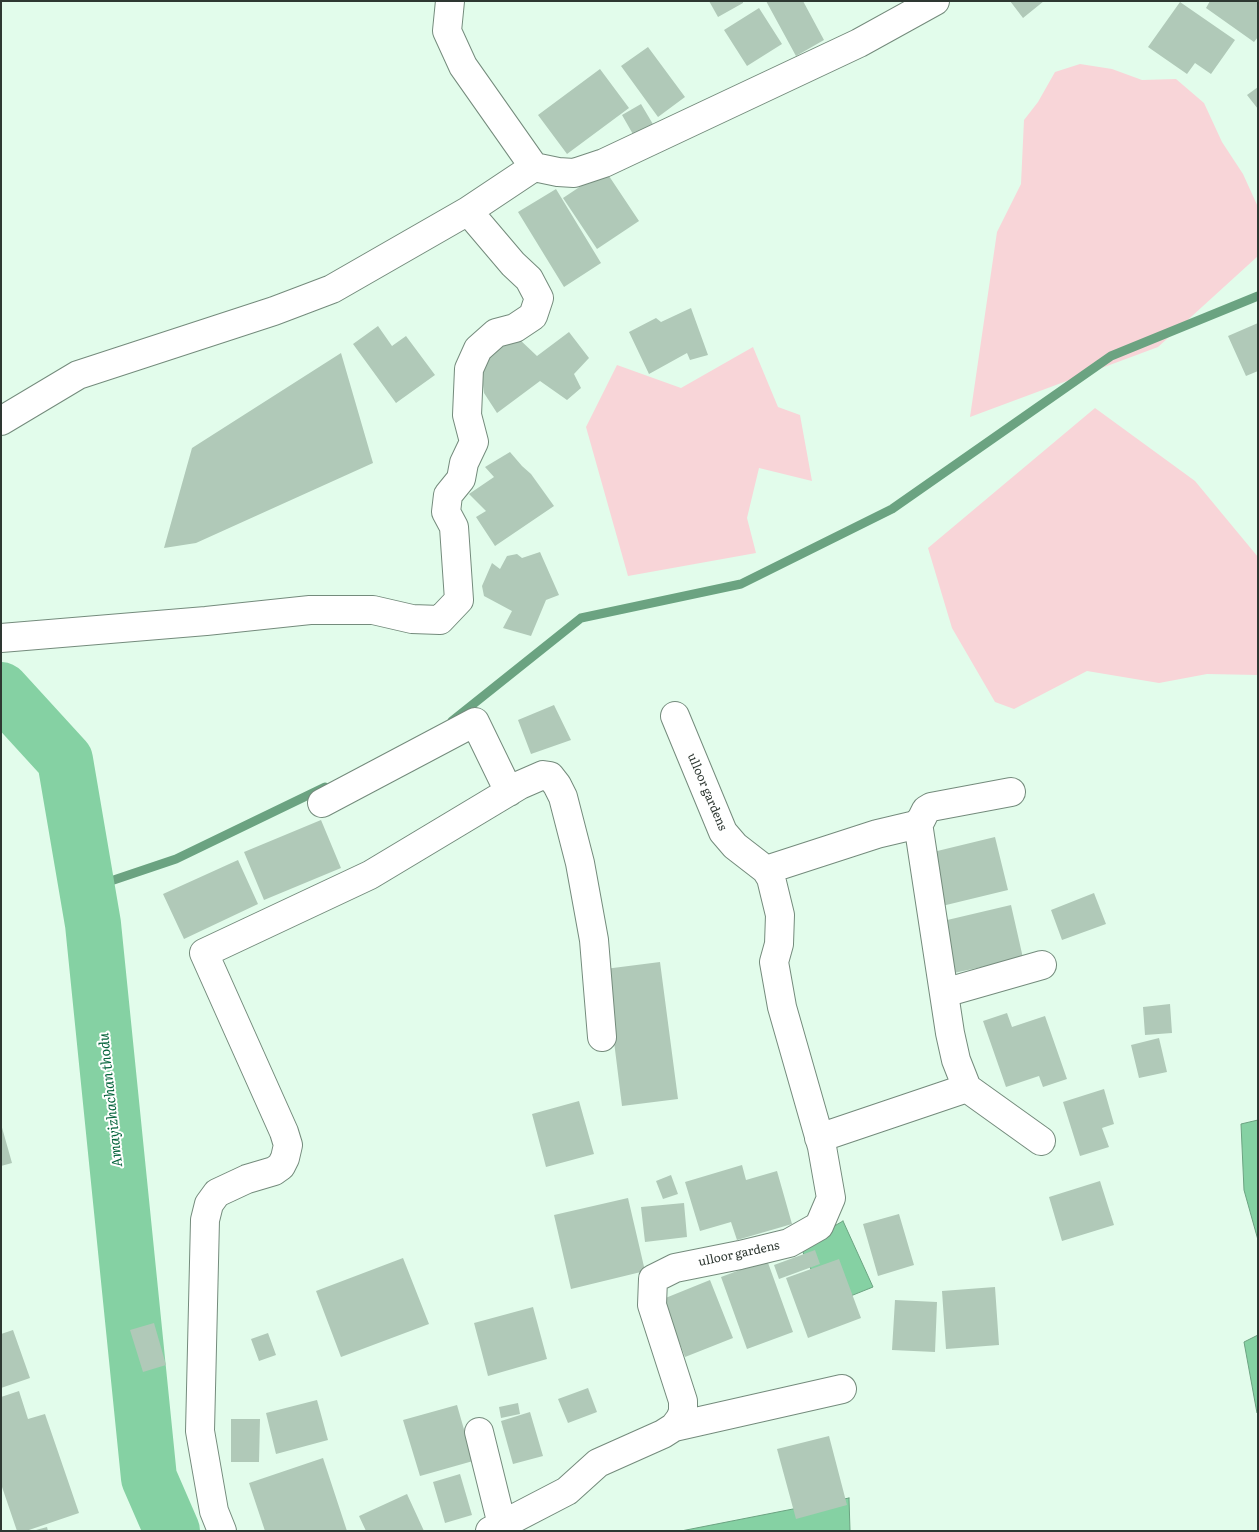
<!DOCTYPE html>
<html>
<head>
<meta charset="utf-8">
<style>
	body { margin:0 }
	#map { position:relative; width:1259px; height:1532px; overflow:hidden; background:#e2fceb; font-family:Literata,serif }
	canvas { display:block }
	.frame { position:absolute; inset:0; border:2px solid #2e3832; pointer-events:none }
</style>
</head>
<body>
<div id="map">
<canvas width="1259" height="1532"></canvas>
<div class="frame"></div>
</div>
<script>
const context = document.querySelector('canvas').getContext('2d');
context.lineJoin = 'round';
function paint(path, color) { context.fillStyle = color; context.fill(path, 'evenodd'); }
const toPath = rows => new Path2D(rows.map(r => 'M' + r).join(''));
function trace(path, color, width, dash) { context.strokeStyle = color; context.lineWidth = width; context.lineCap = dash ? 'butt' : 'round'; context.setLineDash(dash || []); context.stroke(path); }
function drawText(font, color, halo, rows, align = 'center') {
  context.font = font + ' Literata,serif'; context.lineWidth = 4; context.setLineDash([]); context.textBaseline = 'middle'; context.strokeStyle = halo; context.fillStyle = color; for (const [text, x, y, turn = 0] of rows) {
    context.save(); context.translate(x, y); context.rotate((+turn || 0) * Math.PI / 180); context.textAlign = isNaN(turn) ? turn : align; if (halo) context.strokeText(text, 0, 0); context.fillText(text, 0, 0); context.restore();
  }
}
paint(toPath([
	[1080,64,1112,69,1142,80,1176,79,1204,103,1222,142,1243,174,1258,207,1258,256,1158,347,970,417,997,232,1021,184,1024,120,1038,102,1055,72],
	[753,347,778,407,800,415,812,481,759,468,747,518,756,553,628,576,586,427,617,365,681,388],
	[1095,408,1195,481,1258,557,1258,675,1207,674,1159,683,1087,671,1014,709,995,702,952,628,928,548]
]), '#f8d5d8');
const water = toPath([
	[1258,1120,1258,1240,1244,1190,1241,1124,1258,1120],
	[843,1221,873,1287,828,1305,800,1246,843,1221],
	[1258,1335,1258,1412,1257,1413,1244,1342,1258,1335],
	[849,1498,850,1531,681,1531,849,1498]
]);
paint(water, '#85d1a3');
trace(water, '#6ba381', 1);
trace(toPath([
	[452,721,581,618,741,584,892,509,1111,356,1258,296],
	[87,889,176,859,325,787]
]), '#6ba381', 9);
trace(toPath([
	[1,690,65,760,93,924,149,1478,172,1531]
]), '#85d1a3', 56);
paint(toPath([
	[709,1,743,1,743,3,718,17],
	[766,1,803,1,824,40,796,56],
	[1010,1,1044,1,1023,18],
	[1210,1,1258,1,1258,37,1254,42,1206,8],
	[1180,2,1235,40,1211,74,1195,63,1187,74,1148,47],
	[759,8,782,44,747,66,724,30],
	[648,47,685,97,658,117,621,66],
	[600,69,629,108,567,154,538,115],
	[1258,87,1258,109,1247,95],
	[641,104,657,131,638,143,622,115],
	[605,170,639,221,597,249,563,198],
	[556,189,601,263,564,287,518,212],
	[691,308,708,355,690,360,687,353,649,374,629,332,656,318,661,322],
	[1258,323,1258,371,1246,376,1228,336],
	[378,326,392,346,406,336,435,375,396,403,353,344],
	[569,332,589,358,574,374,581,388,567,400,540,381,497,413,484,393,479,353,518,338,537,356],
	[341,353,373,463,196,543,164,548,192,448],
	[510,452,522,466,531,474,554,506,495,546,476,517,486,511,469,494,494,477,485,467],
	[540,552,559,595,546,600,531,636,503,628,512,611,484,596,482,586,492,563,500,569,507,556,517,554,522,558],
	[554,705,571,740,531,754,518,720],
	[321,820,341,868,264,900,244,852],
	[995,837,1008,890,942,906,929,853],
	[238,860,258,904,184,939,163,894],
	[1094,893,1106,924,1062,940,1051,910],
	[1011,905,1023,958,954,973,943,921],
	[660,962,678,1099,622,1106,605,969],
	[1170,1004,1172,1033,1145,1035,1143,1007],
	[1007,1013,1012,1027,1045,1016,1067,1079,1043,1087,1039,1076,1006,1087,983,1021],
	[1159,1038,1167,1072,1139,1078,1131,1045],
	[1104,1089,1114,1124,1102,1128,1109,1147,1080,1156,1063,1102],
	[579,1101,594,1154,546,1167,532,1114],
	[1,1124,12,1163,1,1166],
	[742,1165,746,1180,777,1171,792,1224,737,1240,731,1222,700,1231,685,1182],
	[671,1175,678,1194,663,1199,656,1181],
	[1100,1181,1114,1225,1062,1241,1049,1197],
	[628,1198,645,1271,571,1289,554,1215],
	[684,1203,687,1237,645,1242,641,1207],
	[899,1214,914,1265,878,1276,863,1224],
	[815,1250,820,1264,779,1279,774,1265],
	[403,1258,429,1324,341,1357,316,1291],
	[839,1259,861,1318,808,1338,786,1278],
	[767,1260,793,1332,747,1349,721,1277],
	[710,1280,733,1338,685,1357,663,1299],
	[995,1287,999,1345,946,1349,942,1291],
	[895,1300,937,1302,935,1352,892,1350],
	[533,1307,547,1359,488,1376,474,1323],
	[154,1323,166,1365,143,1372,130,1330],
	[13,1330,30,1378,1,1388,1,1334],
	[268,1333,276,1355,259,1361,251,1339],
	[588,1388,597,1412,568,1423,558,1399],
	[19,1391,28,1419,45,1414,79,1513,26,1531,17,1531,1,1484,1,1397],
	[317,1400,328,1440,276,1454,266,1413],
	[518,1403,520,1414,501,1418,499,1407],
	[457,1405,473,1461,420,1476,403,1420],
	[530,1412,543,1456,513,1464,501,1421],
	[231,1419,260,1419,259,1462,231,1462],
	[829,1436,847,1505,796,1519,777,1449],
	[323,1458,347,1531,265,1531,249,1483],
	[460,1474,472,1515,445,1523,433,1482],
	[407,1494,424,1531,366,1531,359,1516],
	[47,1527,48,1531,36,1531,36,1530]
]), '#b0c9b8');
const street = toPath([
	[450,1,447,31,463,66,534,167],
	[1,421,78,375,274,311,332,289,468,211,534,167,558,172,574,173,604,163,859,43,935,1],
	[1,638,206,621,310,610,373,610,412,619,440,620,459,600,454,527,446,512,448,495,461,479,464,463,474,442,467,415,469,369,478,349,496,333,515,328,533,316,539,298,529,279,513,264,468,211],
	[322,803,475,722,509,792],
	[918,823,950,1033,956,1060,967,1088,1041,1141],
	[766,870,877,834,915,825,921,820,926,810,931,807,1011,792],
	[944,993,1042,965],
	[819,1138,967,1088],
	[674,1427,842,1389],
	[479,1432,502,1525],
	[222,1531,214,1511,200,1431,205,1220,209,1204,217,1193,247,1179,274,1171,281,1166,285,1158,288,1145,284,1132,204,953,370,875,520,785,543,775,550,776,557,785,563,797,580,863,594,940,602,1037],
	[490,1531,567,1491,598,1463,663,1434,674,1427,680,1419,683,1412,683,1401,652,1305,653,1279,675,1268,740,1255,789,1243,819,1226,831,1198,822,1147,782,1007,774,962,779,944,780,915,771,878,766,870,735,846,723,832,675,716]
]);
trace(street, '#748b7c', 30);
trace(street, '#fff', 28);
drawText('12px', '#2e3832', '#fff', [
	["ulloor gardens",707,792,67],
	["ulloor gardens",739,1254,-12]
]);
drawText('italic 14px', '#06643c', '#fff', [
	["Amayizhachan thodu",111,1100,-96]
]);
</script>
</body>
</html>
